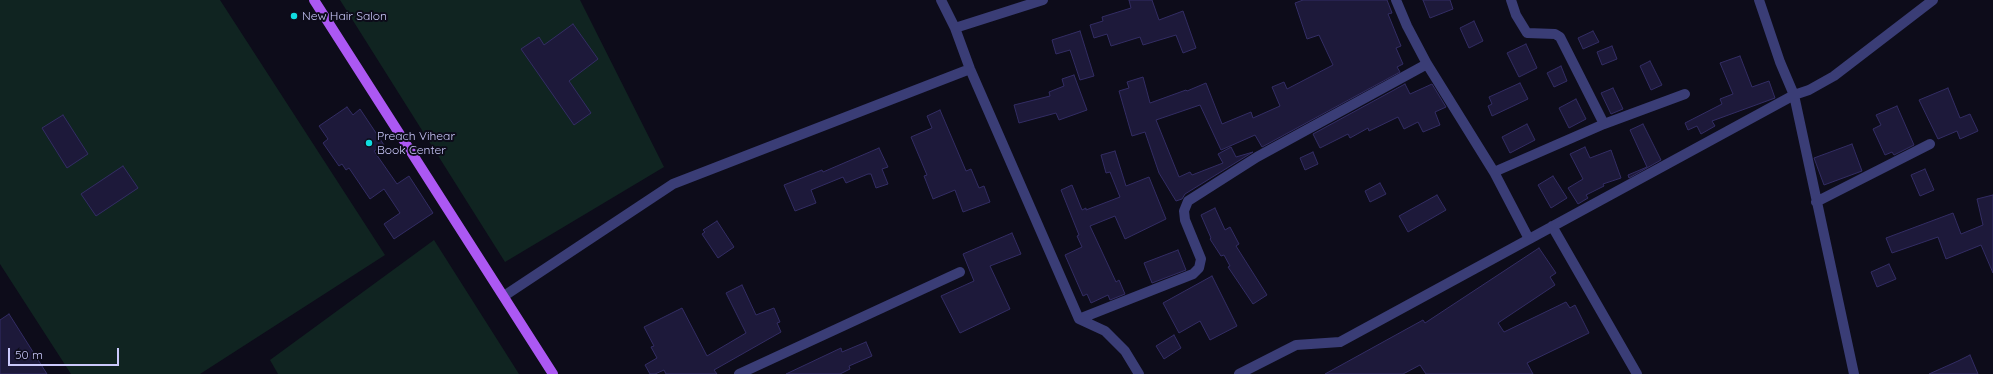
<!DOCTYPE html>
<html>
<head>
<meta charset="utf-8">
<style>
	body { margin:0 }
	#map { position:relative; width:1993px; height:374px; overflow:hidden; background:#0d0c1a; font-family:Quicksand,sans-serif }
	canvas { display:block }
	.scale { position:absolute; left:8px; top:348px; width:111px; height:18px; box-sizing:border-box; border:2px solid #cbc9fb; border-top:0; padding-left:5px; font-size:12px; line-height:14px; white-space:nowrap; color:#cbc9fb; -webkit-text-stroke:3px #0d0c1a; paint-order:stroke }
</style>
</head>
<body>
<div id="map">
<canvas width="1993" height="374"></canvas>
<div class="scale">50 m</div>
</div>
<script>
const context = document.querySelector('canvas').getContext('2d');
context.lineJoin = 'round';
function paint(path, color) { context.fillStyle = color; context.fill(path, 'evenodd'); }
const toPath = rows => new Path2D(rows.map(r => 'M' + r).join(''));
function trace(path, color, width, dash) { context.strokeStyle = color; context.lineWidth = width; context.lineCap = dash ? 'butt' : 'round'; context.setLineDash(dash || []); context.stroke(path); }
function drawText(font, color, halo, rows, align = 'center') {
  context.font = font + ' Quicksand,sans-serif'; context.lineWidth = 4; context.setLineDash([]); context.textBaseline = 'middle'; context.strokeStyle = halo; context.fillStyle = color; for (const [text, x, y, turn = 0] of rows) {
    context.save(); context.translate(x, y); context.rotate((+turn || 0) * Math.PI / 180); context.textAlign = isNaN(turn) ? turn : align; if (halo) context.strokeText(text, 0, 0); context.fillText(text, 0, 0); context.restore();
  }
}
paint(toPath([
	[0,0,220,0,385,255,200,374,71,374,0,264],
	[340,0,580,0,664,167,505,262],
	[434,240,519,374,278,374,270,360]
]), '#102421');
const building = toPath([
	[1129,0,1152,0,1159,20,1183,11,1196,48,1183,53,1176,35,1143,45,1140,37,1111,46,1107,34,1094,38,1090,25,1103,21,1102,17,1131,8,1129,0],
	[1303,0,1387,0,1392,13,1388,14,1401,46,1396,48,1403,64,1397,67,1400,72,1262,147,1255,135,1221,150,1200,105,1156,120,1179,177,1190,172,1192,175,1223,163,1218,154,1231,147,1236,157,1253,152,1185,194,1182,199,1176,201,1159,173,1145,132,1132,136,1119,91,1129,88,1127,82,1143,77,1150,103,1186,90,1187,91,1206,83,1222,124,1251,112,1253,118,1280,106,1272,87,1284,82,1287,89,1333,65,1319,35,1307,39,1295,3,1303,0],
	[1423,0,1450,0,1453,9,1430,18,1423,0],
	[1474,21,1483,41,1469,48,1460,28,1474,21],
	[573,24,598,59,569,81,591,113,574,125,521,49,539,37,544,45,573,24],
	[1080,31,1094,76,1080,80,1070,50,1056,54,1052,40,1080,31],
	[1593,31,1599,42,1583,49,1578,38,1593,31],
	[1526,44,1537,68,1519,77,1507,53,1526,44],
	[1612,46,1617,59,1602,65,1597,52,1612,46],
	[1740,56,1752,87,1769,81,1775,98,1712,121,1715,126,1701,134,1697,126,1688,130,1685,123,1722,104,1720,99,1733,94,1720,63,1740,56],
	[1650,61,1662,85,1651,90,1640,66,1650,61],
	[1561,66,1567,81,1554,87,1547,73,1561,66],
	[1074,75,1087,110,1059,120,1056,113,1019,123,1014,105,1050,96,1049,92,1064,86,1062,79,1074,75],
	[1520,83,1528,99,1492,116,1488,106,1492,104,1489,97,1520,83],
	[1405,84,1410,94,1432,84,1446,107,1435,112,1440,125,1423,132,1418,122,1404,129,1398,117,1369,131,1368,128,1350,138,1348,134,1320,148,1313,134,1405,84],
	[1613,88,1623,109,1611,114,1601,93,1613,88],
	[1948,88,1960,118,1970,114,1978,131,1960,139,1957,131,1938,139,1919,100,1948,88],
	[1576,99,1586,119,1569,128,1559,108,1576,99],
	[1897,106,1914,145,1894,155,1892,152,1885,155,1873,129,1881,125,1876,115,1897,106],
	[347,107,353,115,360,109,384,145,374,151,397,184,409,176,433,213,394,239,384,224,400,213,384,189,370,199,349,168,346,170,342,164,339,166,323,143,328,139,319,126,347,107],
	[940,110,966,171,971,169,979,188,984,186,990,202,963,212,955,190,933,199,924,176,927,175,911,137,932,128,927,116,940,110],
	[63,115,88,154,67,168,42,128,63,115],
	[1527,124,1535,140,1510,153,1502,137,1527,124],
	[1643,124,1661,160,1629,178,1628,175,1647,167,1630,130,1643,124],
	[1852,144,1862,171,1824,185,1814,158,1852,144],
	[1585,147,1590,158,1611,150,1621,178,1603,184,1604,186,1586,195,1588,198,1578,204,1568,188,1583,179,1570,154,1585,147],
	[879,148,888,167,882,169,888,184,876,188,871,174,868,174,846,183,843,177,811,190,816,203,795,211,784,185,822,170,823,172,879,148],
	[1115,151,1126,186,1149,177,1166,219,1125,239,1115,216,1090,226,1116,282,1119,280,1125,294,1110,300,1108,295,1091,303,1087,294,1083,296,1065,255,1082,247,1077,236,1079,235,1061,190,1072,185,1082,210,1086,208,1086,210,1120,197,1110,172,1106,173,1101,155,1115,151],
	[1313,152,1318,164,1305,170,1300,158,1313,152],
	[123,166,138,188,96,216,81,194,123,166],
	[1925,169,1934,190,1920,196,1911,175,1925,169],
	[1553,176,1567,198,1551,208,1538,185,1553,176],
	[1380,183,1386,194,1370,202,1365,191,1380,183],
	[1437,195,1446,210,1408,232,1399,216,1437,195],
	[1993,195,1993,273,1981,245,1946,259,1938,237,1892,253,1886,238,1953,213,1961,234,1983,225,1977,199,1993,195],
	[1215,208,1225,230,1230,227,1239,244,1236,246,1267,295,1253,304,1228,267,1230,266,1224,255,1221,256,1210,239,1211,238,1201,215,1215,208],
	[717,221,734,247,718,258,702,234,705,232,703,230,717,221],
	[1012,233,1021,254,990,266,1010,309,960,333,941,296,974,281,963,254,1012,233],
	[1539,248,1556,273,1550,277,1555,285,1498,323,1504,332,1566,302,1570,308,1575,305,1589,333,1527,363,1533,374,1426,374,1420,365,1403,374,1325,374,1423,320,1425,323,1539,248],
	[1178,250,1186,270,1152,283,1144,263,1178,250],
	[1889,264,1896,279,1877,287,1871,272,1889,264],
	[1212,276,1237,326,1210,340,1200,321,1179,333,1163,303,1212,276],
	[742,285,756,315,774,308,780,322,777,323,781,332,714,370,717,374,666,374,664,370,655,374,650,374,645,365,657,358,651,347,654,346,644,327,682,308,707,356,746,333,726,293,742,285],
	[9,314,47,374,0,374,0,320,9,314],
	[1174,335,1181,348,1164,359,1156,346,1174,335],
	[866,342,872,356,849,366,850,369,840,374,786,374,841,348,842,352,866,342],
	[1970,355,1978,374,1929,374,1958,361,1970,355]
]);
paint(building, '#1d193a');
trace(building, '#332d64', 1);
trace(toPath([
	[941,0,955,28,970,69,1079,319,1105,331,1125,351,1139,374],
	[1396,0,1407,26,1427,64,1494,172,1529,239],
	[1511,0,1516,15,1527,33,1555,34,1560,37,1604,124],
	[1759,0,1780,62,1794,95,1854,374],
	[955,28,1043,0],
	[1494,172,1604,124,1685,94],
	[1816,202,1930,144],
	[1552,226,1637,374],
	[504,296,673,184,970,69],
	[1079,319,1193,274,1199,268,1201,259,1185,220,1184,211,1188,201,1257,157,1427,64],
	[739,374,960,272],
	[1239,374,1296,345,1340,342,1794,95,1809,90,1834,76,1933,0]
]), '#3a3d76', 10);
trace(toPath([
	[314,0,553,374]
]), '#ac58f3', 10);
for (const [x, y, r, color] of [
	[294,16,4,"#10dde0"],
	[369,143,4,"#10dde0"]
]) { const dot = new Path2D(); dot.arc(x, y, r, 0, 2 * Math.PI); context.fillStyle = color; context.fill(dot); trace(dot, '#0d0c1a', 1.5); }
drawText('12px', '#cbc9fb', '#0d0c1a', [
	["New Hair Salon",302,16],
	["Preach Vihear",377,136],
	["Book Center",377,150]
], 'left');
</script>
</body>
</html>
